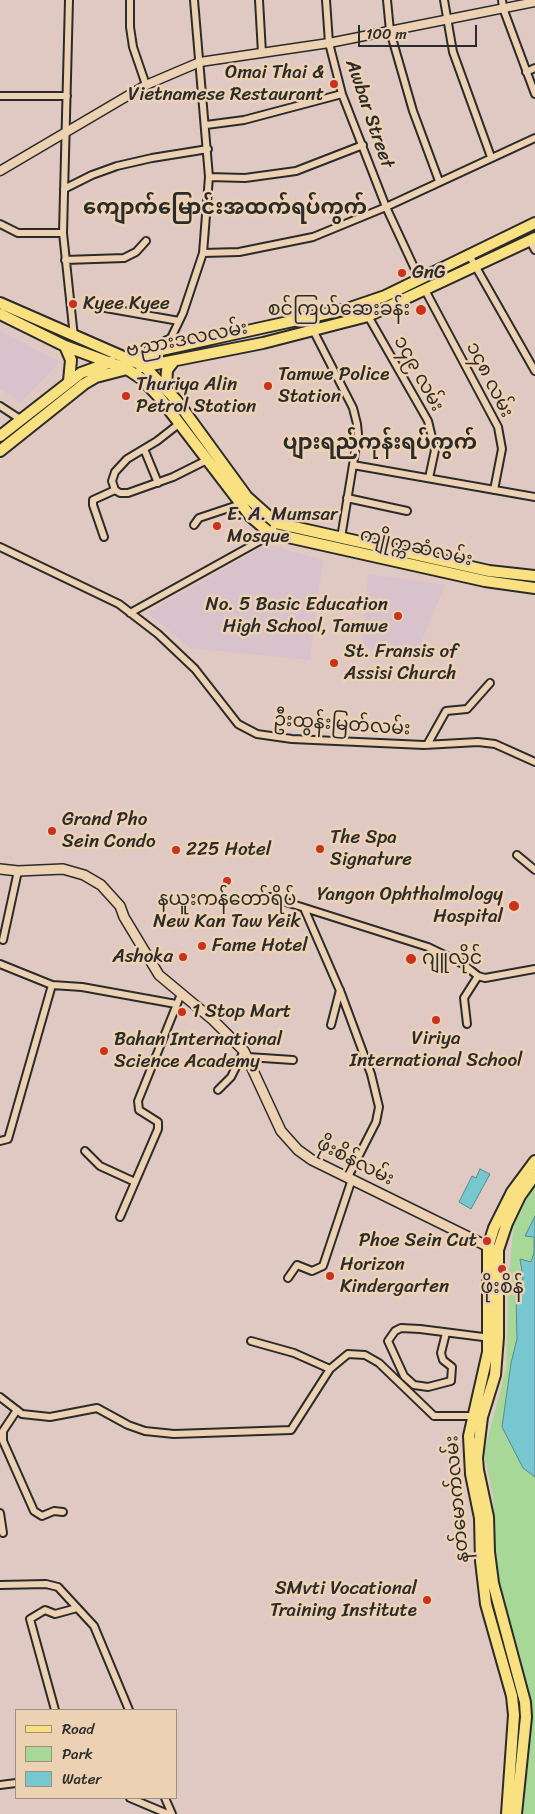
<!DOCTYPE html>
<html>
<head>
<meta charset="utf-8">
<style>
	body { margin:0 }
	#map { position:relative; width:535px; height:1814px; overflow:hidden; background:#e0c9c2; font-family:Sriracha,sans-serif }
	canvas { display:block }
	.legend { position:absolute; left:15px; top:1709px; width:162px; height:90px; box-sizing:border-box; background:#ecd2b3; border:1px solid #9f8f7d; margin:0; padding:6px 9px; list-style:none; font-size:15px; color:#2b2b2b }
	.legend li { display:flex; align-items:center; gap:10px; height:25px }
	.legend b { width:25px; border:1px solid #9f8f7d }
	.scale { position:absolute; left:358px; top:25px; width:119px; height:22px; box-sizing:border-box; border:2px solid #2b2b2b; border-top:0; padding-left:6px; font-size:15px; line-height:18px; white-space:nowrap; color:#2b2b2b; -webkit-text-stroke:4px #ecd2b3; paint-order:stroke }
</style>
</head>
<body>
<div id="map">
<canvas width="535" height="1814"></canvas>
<ul class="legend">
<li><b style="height:6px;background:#f9e181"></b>Road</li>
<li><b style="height:14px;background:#a8d898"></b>Park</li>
<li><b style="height:14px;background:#76c7cf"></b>Water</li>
</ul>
<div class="scale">100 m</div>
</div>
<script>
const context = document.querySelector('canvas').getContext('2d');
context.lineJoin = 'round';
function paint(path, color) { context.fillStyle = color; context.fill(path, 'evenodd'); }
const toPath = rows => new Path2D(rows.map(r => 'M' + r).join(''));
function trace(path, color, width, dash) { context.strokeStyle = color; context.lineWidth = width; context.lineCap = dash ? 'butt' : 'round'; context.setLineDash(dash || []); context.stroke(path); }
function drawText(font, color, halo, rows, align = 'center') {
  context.font = font + ' Sriracha,"Noto Sans Myanmar",sans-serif'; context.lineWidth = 5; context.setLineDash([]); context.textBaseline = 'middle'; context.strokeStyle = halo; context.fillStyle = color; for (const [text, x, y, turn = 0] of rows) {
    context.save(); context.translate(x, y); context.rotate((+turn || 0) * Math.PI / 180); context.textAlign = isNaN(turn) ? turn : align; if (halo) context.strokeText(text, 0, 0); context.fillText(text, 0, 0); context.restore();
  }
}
paint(toPath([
	[0,331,60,362,21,402,0,389],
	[267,544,323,560,310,660,190,648,148,613],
	[368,574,445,585,415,657,362,648]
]), '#d8c2cc');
paint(toPath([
	[535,1183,535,1216,525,1235,534,1237,534,1253,531,1263,521,1259,519,1265,523,1279,516,1295,517,1340,511,1363,502,1427,523,1468,535,1477,535,1814,521,1814,531,1709,495,1566,493,1496,484,1453,506,1369,509,1274,514,1223]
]), '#a8d898');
const water = toPath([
	[480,1169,490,1174,471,1209,459,1202,472,1176,476,1178,480,1169],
	[535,1216,535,1477,523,1468,502,1427,511,1363,517,1339,516,1295,523,1279,520,1259,531,1262,534,1253,534,1237,525,1236,535,1216]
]);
paint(water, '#76c7cf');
trace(water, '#58898d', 1);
const minor = toPath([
	[69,0,63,233,74,337],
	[130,0,130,27,133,47,146,85],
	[259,0,262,53],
	[326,0,329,43,342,94,386,207,420,280],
	[387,0,390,31,413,111,439,181],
	[444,0,453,52,491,157],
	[502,0,503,8,535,94],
	[526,72,535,68],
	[0,96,67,96],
	[206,125,244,120,342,94],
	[209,177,245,178,296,171,363,145],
	[64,189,92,175,117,166,152,158,208,149],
	[0,224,18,233,63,233],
	[530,241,535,250],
	[203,253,239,252,313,237,386,207,535,138],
	[469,255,535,371],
	[65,260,124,258,136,252,146,241],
	[425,290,498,427,502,449,494,490],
	[100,307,179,321],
	[368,316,428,421,435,450,429,478],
	[313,330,353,408,357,424,358,434,341,538],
	[148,349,171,338,183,313,203,253,209,177,194,0],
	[0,406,20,419],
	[180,423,157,441,127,459,115,472,112,481,115,490,120,493,128,493,173,477,207,460],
	[144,449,158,483],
	[353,465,535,497],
	[347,498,407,511],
	[194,525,199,518,241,504],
	[104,537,93,505,93,500,115,490],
	[0,547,119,604,158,634,195,669,238,724,257,734,292,739,424,745,478,742,495,744,535,762],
	[130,613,258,542,270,533,276,523],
	[427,745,446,711,467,709,490,683],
	[517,855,535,870],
	[270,897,428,947,463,964,478,976,485,978,535,969],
	[304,908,341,993,371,1074,379,1107,376,1122,348,1177],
	[3,940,18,871],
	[0,964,52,985,82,987,176,1004],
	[467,1024,464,998,478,976],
	[331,1025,340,990],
	[248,1057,293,1060],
	[218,1090,231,1077,244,1051],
	[0,1141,8,1139,52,985],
	[85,1151,100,1166,135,1182],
	[120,1217,158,1129,158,1122,139,1110,138,1101,181,994],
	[288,1278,297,1265,312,1271,323,1266,352,1179],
	[446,1333,441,1353,443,1360,452,1367,451,1381,428,1387,414,1385,404,1376,388,1341,395,1331,401,1328,420,1329,491,1338],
	[251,1341,294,1353,330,1369],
	[0,1397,22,1414,50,1417,97,1408,128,1425,145,1431,174,1434,291,1430,330,1369,348,1354,365,1355,379,1363,434,1416,477,1416],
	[17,1410,3,1431,3,1441,34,1511,42,1516,54,1511,63,1512],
	[0,1513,3,1533],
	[0,1585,46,1584,58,1587,94,1626,129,1710],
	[55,1710,30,1619,45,1610,55,1614,77,1608],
	[0,1785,16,1783],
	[130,1798,168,1814],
	[165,1798,172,1814]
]);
const tertiary = toPath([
	[0,171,146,85,200,62,329,43,535,2]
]);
const secondary = toPath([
	[0,869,18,871,63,869,84,875,101,885,120,906,124,917,159,975,213,1020,244,1051,281,1131,298,1150,312,1160,493,1249]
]);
const primary = toPath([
	[0,303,144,366,177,401,247,497,276,523,489,571,535,576],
	[0,314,65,346,127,369,142,379,160,398,251,517,270,533,485,581,535,588],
	[65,346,71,360,69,381],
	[125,358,347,309,385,296,535,223],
	[141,367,263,343,368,316,535,238],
	[166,387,167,370,174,361],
	[0,436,81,373,111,362],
	[0,451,84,384,96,377,127,369],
	[507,1814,514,1715,512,1696,486,1604,481,1561,480,1518,471,1474,469,1436,488,1352,488,1247,494,1228,512,1192,535,1161],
	[516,1814,526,1717,525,1702,493,1583,489,1552,488,1517,478,1470,477,1458,482,1417,495,1375,498,1337,498,1250,507,1223,520,1196,535,1175]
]);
trace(minor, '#2b2b2b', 10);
trace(tertiary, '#2b2b2b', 11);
trace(secondary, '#2b2b2b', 12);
trace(primary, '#2b2b2b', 14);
trace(minor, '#ecd2b3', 6);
trace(tertiary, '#ecd2b3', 8);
trace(secondary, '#ecd2b3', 9);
trace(primary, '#f9e181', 10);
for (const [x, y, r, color] of [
	[334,84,5,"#c8321e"],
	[402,273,5,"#c8321e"],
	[73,304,5,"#c8321e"],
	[421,310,6,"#c8321e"],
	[268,386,5,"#c8321e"],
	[126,396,5,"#c8321e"],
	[217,526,5,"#c8321e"],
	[398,616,5,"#c8321e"],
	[334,663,5,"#c8321e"],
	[52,831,5,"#c8321e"],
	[320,849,5,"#c8321e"],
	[176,850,5,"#c8321e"],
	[227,881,5,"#c8321e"],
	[514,906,6,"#c8321e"],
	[202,946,5,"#c8321e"],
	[183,957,5,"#c8321e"],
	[411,959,6,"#c8321e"],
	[182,1012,5,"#c8321e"],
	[436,1020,5,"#c8321e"],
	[104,1051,5,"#c8321e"],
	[487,1241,5,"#c8321e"],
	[502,1269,5,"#c8321e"],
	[330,1276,5,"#c8321e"],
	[427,1600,5,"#c8321e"]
]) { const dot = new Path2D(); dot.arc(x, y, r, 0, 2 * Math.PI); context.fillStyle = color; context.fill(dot); trace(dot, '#ecd2b3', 2); }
drawText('19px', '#2b2b2b', '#ecd2b3', [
	["Omai Thai &",324,73,"right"],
	["Vietnamese Restaurant",324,95,"right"],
	["GnG",412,273],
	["Kyee Kyee",83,304],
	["စင်ကြယ်ဆေးခန်း",410,310,"right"],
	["Tamwe Police",278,375],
	["Station",278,397],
	["Thuriya Alin",136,385],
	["Petrol Station",136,407],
	["E. A. Mumsar",227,515],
	["Mosque",227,537],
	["No. 5 Basic Education",388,605,"right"],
	["High School, Tamwe",388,627,"right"],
	["St. Fransis of",344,652],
	["Assisi Church",344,674],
	["Grand Pho",62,820],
	["Sein Condo",62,842],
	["The Spa",330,838],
	["Signature",330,860],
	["225 Hotel",186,850],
	["Yangon Ophthalmology",503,895,"right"],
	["Hospital",503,917,"right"],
	["နယူးကန်တော်ရိပ်",227,900,"center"],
	["New Kan Taw Yeik",227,922,"center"],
	["Fame Hotel",212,946],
	["Ashoka",173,957,"right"],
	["ဂျူလိုင်",422,959],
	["1 Stop Mart",192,1012],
	["Viriya",436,1039,"center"],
	["International School",436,1061,"center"],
	["Bahan International",114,1040],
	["Science Academy",114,1062],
	["Phoe Sein Cut",477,1241,"right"],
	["Horizon",340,1265],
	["Kindergarten",340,1287],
	["ဖိုးစိန်",502,1288,"center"],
	["SMvti Vocational",417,1589,"right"],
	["Training Institute",417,1611,"right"]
], 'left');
drawText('19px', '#2b2b2b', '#ecd2b3', [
	["Awbar Street",369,114,71],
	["ဗညားဒလလမ်း",187,340,-11],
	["၁၄၉ လမ်း",418,374,61],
	["၁၄၈ လမ်း",489,380,63],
	["ကျိုက္ကဆံလမ်း",416,548,13],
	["ဦးထွန်းမြတ်လမ်း",342,725,4],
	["ဖိုးစိန်လမ်း",355,1162,27],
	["နတ်မောက်လမ်း",458,1499,-95]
]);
drawText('bold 21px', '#2b2b2b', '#ecd2b3', [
	["ကျောက်မြောင်းအထက်ရပ်ကွက်",225,209],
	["ပျားရည်ကုန်းရပ်ကွက်",380,444]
]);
</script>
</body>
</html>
